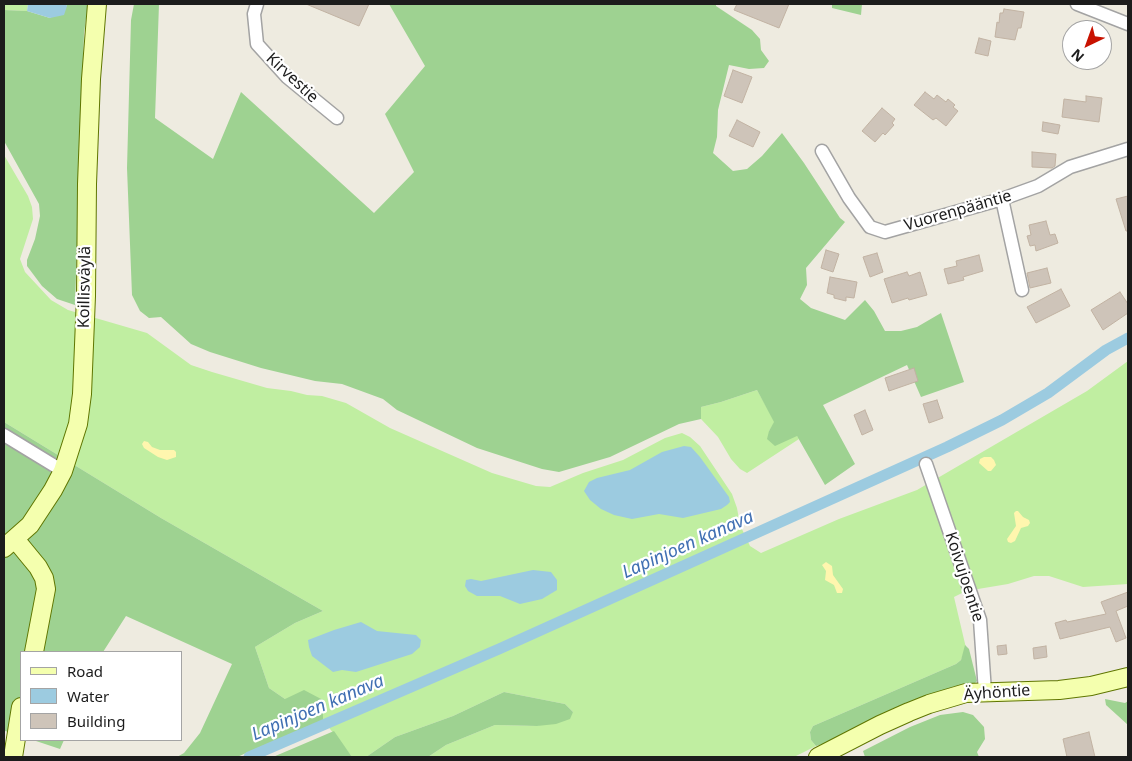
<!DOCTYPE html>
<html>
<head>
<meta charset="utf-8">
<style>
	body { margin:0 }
	#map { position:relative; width:1132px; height:761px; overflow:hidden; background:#eeebe0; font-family:"Noto Sans",sans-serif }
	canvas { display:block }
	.frame { position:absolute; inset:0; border:5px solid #1c1c1c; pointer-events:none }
	.legend { position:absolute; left:20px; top:651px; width:162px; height:90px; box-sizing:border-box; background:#fff; border:1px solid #a4a4a4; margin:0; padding:6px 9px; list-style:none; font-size:15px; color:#1c1c1c }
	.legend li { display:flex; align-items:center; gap:10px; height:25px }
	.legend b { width:25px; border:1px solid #a4a4a4 }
	.north { position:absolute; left:1062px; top:20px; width:50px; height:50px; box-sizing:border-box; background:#fff; border:1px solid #a4a4a4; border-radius:50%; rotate:222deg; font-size:14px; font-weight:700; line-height:20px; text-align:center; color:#1c1c1c }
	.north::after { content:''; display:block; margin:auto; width:18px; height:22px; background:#c81200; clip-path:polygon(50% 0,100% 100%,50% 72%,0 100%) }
</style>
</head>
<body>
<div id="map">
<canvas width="1132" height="761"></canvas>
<div class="frame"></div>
<ul class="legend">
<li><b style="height:6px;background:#f4ffae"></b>Road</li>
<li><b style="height:14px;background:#9ccbe0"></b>Water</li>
<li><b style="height:14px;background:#cec4b9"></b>Building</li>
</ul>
<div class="north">N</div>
</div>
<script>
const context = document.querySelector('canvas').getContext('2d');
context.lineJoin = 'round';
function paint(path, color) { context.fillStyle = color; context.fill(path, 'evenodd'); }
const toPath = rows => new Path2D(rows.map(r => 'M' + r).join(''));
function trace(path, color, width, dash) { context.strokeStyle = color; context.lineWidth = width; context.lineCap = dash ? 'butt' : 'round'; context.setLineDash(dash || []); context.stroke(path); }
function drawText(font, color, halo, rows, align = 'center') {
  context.font = font + ' "Noto Sans",sans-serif'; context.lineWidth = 4.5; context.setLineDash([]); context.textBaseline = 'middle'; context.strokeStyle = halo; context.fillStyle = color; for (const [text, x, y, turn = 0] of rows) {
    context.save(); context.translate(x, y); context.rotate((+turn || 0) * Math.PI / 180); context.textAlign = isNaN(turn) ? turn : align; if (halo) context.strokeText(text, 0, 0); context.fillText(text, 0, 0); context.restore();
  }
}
paint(toPath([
	[4,4,28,4,27,11,4,10],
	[4,155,28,196,32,207,33,219,20,259,25,272,51,300,68,310,147,333,191,365,212,372,267,388,291,391,307,395,322,396,346,403,390,428,492,473,536,486,550,487,583,473,623,460,665,438,682,433,690,437,700,446,732,494,737,508,740,525,750,546,761,553,839,519,917,490,1087,391,1128,361,1128,584,1083,587,1049,576,1034,576,1008,584,966,591,954,597,966,648,961,660,956,664,813,726,810,732,811,740,816,746,794,757,619,757,596,756,575,757,428,757,446,745,495,725,537,726,573,712,565,704,504,692,453,716,395,737,366,757,352,757,323,720,323,700,285,699,269,688,255,647,295,623,323,611,161,518,4,422],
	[757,390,775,422,769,431,797,436,799,439,747,473,740,469,731,459,718,437,701,419,701,407,721,402]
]), '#c0eea1');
paint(toPath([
	[65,4,88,4,84,33,75,305,57,299,42,286,27,266,27,260,35,239,40,216,39,204,4,141,4,10,27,11,50,18,67,6],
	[134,4,159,4,155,118,213,159,241,92,374,213,414,172,385,114,425,66,389,4,662,4,666,5,674,4,716,4,716,6,752,30,760,39,761,50,769,61,764,68,749,69,729,65,718,110,717,137,713,153,733,171,747,169,762,156,782,133,804,163,840,218,845,222,806,268,807,285,800,299,811,308,845,320,865,300,874,311,885,331,901,331,917,327,941,313,964,382,921,397,907,365,823,405,855,464,825,485,797,436,775,446,767,439,769,431,774,422,757,390,721,402,701,407,701,419,679,424,610,457,559,472,542,469,477,448,397,410,383,399,342,384,315,381,261,368,210,352,191,344,161,317,149,318,140,311,132,295,127,168,131,20],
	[832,4,862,4,861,15,832,8],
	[4,422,161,518,323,611,295,623,255,647,269,688,285,699,304,690,323,700,323,720,237,757,177,757,184,753,200,733,232,664,126,616,103,652,21,652,21,736,5,731,4,733],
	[965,645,969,649,977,681,974,684,966,684,952,687,866,722,829,742,816,746,811,740,810,732,813,726,956,664,961,660],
	[504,692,565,704,573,712,570,719,556,724,537,726,495,725,446,745,428,757,366,757,395,737,453,716],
	[1105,699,1125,703,1128,701,1128,725,1106,705],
	[963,712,973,715,984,727,985,739,977,752,979,757,865,757,863,751,910,727,940,715],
	[334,731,352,757,356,757,273,757],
	[33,740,64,740,60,749]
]), '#9ed291');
paint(toPath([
	[144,441,148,442,152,447,160,450,174,450,176,452,176,457,167,460,158,457,144,448,142,444],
	[984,457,991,457,994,460,996,465,991,471,988,471,979,463,980,459],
	[1016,511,1018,511,1023,517,1029,520,1030,523,1028,526,1021,528,1015,541,1011,543,1008,542,1007,539,1016,526,1014,513],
	[826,562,832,566,833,575,843,589,842,593,837,593,834,585,825,580,826,571,822,565]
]), '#fff6ae');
paint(toPath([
	[28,4,65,4,67,6,64,15,50,18,27,11],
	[684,446,691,447,700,457,729,497,730,502,727,505,721,509,683,518,659,514,632,519,614,515,601,509,590,500,584,491,589,482,597,478,630,470,662,452],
	[533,570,551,572,557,580,557,590,542,599,520,604,500,596,477,596,468,591,465,586,466,580,471,579,481,581],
	[361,622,377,631,416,635,421,640,420,647,412,654,356,672,342,670,333,672,312,656,309,647,308,640,334,630]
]), '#9ccbe0');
trace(toPath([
	[249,757,499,649,947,447,1002,420,1048,393,1106,350,1128,338]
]), '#9ccbe0', 11);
const building = toPath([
	[306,4,369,4,359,26,306,4],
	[737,4,789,4,779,28,734,10,737,4],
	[1004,9,1024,12,1021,28,1018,28,1015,40,995,37,997,22,999,23,1000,13,1003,13,1004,9],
	[979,38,991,41,988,56,975,53,979,38],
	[733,70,752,77,742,103,724,96,733,70],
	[925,92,934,99,937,95,946,102,948,99,955,105,953,107,958,111,946,126,936,118,933,120,914,105,925,92],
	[1086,96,1102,98,1099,122,1062,117,1064,99,1086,102,1086,96],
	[882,108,895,119,892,123,894,125,885,135,883,133,875,142,862,131,882,108],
	[737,120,760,132,753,147,729,136,737,120],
	[1043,122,1060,125,1058,134,1042,131,1043,122],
	[1032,152,1056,154,1055,166,1052,168,1032,167,1032,152],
	[1128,196,1128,231,1126,231,1116,199,1128,196],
	[1046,221,1050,235,1055,234,1058,243,1036,251,1035,245,1030,246,1027,236,1031,235,1029,225,1046,221],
	[826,250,839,254,833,272,821,268,826,250],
	[877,253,883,272,870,277,863,257,877,253],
	[979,255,983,271,963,277,964,280,948,284,944,269,957,266,956,261,979,255],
	[1047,268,1051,283,1030,288,1027,273,1047,268],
	[907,272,909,276,920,272,927,295,909,300,908,298,892,303,884,279,907,272],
	[830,277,857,282,854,298,846,297,846,301,834,298,834,295,827,293,830,277],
	[1061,289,1070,306,1036,323,1027,307,1061,289],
	[1120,292,1128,304,1128,313,1103,330,1091,310,1120,292],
	[914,368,918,381,889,391,885,378,914,368],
	[937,400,943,418,929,423,923,404,937,400],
	[865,410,873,430,862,435,854,415,865,410],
	[1128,592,1128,606,1116,611,1126,638,1116,642,1110,627,1060,639,1055,623,1066,620,1067,622,1106,614,1101,602,1128,592],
	[1006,645,1007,654,998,655,997,646,1006,645],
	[1046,646,1047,657,1034,659,1033,648,1046,646],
	[1089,732,1095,757,1067,757,1063,739,1089,732]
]);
paint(building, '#cec4b9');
trace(building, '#c1b2a2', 1);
const minor = toPath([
	[257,4,254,14,257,44,287,77,337,118],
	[1077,4,1128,24],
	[822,151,849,198,870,227,885,232,1002,199,1038,186,1070,167,1128,149],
	[1002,199,1022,290],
	[4,435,63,471],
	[926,464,980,620,985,692]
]);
const secondary = toPath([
	[15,539,38,567,44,578,46,589,34,652],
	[4,548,30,525,53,490,63,471,78,424,82,394,86,296,87,184,91,79,97,4],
	[13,757,21,707],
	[818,757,880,725,909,712,929,704,966,693,1059,690,1091,686,1128,677]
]);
trace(minor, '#a3a3a3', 15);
trace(secondary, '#5f7600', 20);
trace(minor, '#fff', 12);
trace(secondary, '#f4ffae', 18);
drawText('16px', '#1c1c1c', '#fff', [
	["Kirvestie",292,78,43],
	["Vuorenpääntie",958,211,-16],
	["Koillisväylä",85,287,-89],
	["Koivujoentie",964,577,72],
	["Äyhöntie",997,693,-4]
]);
drawText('italic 18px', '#4170b3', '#fff', [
	["Lapinjoen kanava",688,545,-24],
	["Lapinjoen kanava",318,708,-23]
]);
</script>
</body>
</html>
